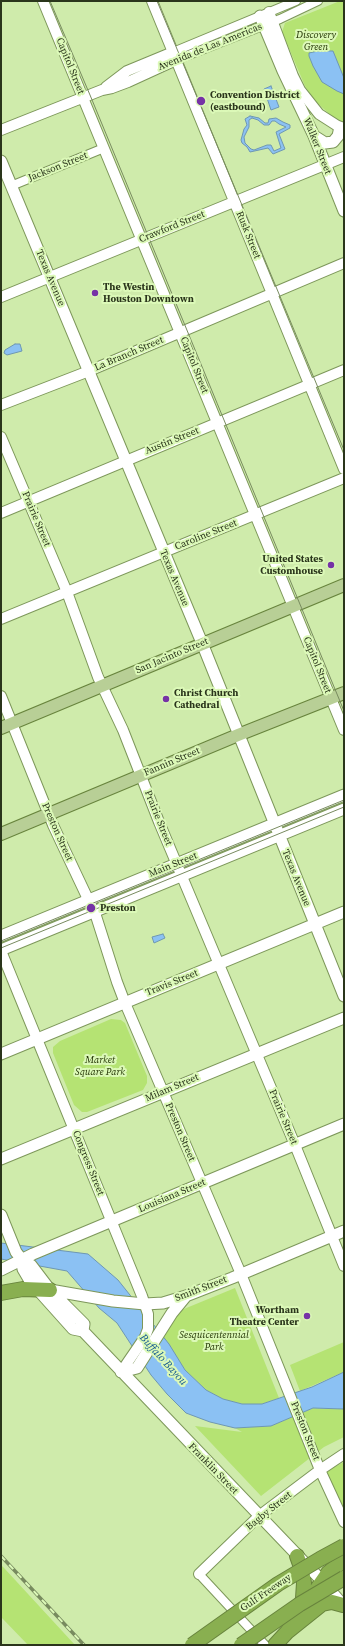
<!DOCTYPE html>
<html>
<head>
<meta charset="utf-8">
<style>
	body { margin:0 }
	#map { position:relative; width:345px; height:1646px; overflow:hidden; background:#cfebab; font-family:"Source Serif 4",serif }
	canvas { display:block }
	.frame { position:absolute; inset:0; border:2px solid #2a351b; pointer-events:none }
</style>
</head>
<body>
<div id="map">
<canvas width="345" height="1646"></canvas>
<div class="frame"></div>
</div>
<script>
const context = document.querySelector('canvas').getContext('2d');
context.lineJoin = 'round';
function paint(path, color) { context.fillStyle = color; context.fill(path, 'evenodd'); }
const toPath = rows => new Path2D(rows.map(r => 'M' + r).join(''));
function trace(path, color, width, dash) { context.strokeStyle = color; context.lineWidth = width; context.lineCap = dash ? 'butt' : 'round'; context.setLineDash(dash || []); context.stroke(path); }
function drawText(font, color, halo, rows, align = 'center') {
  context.font = font + ' "Source Serif 4",serif'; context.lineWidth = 4; context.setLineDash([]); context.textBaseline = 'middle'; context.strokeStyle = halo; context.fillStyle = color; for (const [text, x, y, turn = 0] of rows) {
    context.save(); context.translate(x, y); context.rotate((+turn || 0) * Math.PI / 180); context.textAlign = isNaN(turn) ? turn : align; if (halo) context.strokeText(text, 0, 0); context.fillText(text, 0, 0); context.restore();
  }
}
paint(toPath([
	[340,1,344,1,344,124,336,120,314,100,305,86,282,32,285,23],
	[111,1019,121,1020,125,1023,147,1076,147,1083,143,1090,87,1112,82,1112,74,1105,53,1053,53,1047,60,1041],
	[235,1288,279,1398,262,1404,242,1404,223,1399,206,1390,185,1370,161,1334,179,1311],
	[344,1342,344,1372,300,1391,290,1365],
	[313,1408,344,1409,344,1437,324,1447,261,1496,195,1426,242,1432,235,1428,271,1426],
	[344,1462,344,1518,325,1472],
	[1,1565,5,1569,75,1645,28,1645,1,1617]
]), '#b5e373');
const water = toPath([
	[318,51,333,51,344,78,344,94,337,91,322,82,313,66,309,56,309,53,318,51],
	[271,86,279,107,271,110,264,89,271,86],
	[250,116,259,118,265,123,268,123,269,119,276,118,283,122,290,125,290,128,279,134,285,149,273,154,268,148,250,152,247,147,242,143,241,140,244,129,247,125,245,119,250,116],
	[252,118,258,120,264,125,269,125,272,121,275,121,279,124,286,127,276,132,281,148,274,151,271,145,267,145,254,150,251,149,245,143,244,137,249,127,249,120,252,118],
	[15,344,20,344,22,351,7,355,4,353,5,350,15,344],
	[163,934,165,938,154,943,152,937,163,934],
	[1,1243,88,1254,118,1280,169,1344,185,1370,206,1390,223,1399,242,1404,262,1404,312,1387,344,1372,344,1409,313,1408,271,1426,235,1428,210,1422,186,1413,167,1394,151,1375,117,1323,99,1308,67,1271,1,1259,1,1243]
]);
paint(water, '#8bc1f3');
trace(water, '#6e97b2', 1);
const minor = toPath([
	[173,52,296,1],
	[176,60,280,19,318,1],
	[11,186,104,148],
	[199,1574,265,1645]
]);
const tertiary = toPath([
	[43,1,344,730],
	[152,1,344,469],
	[269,12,293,76,300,90,319,114,344,130],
	[106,87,127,71,173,52],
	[1,130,102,90,112,88,128,82,176,60],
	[1,297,344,157],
	[1,405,89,371,344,263],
	[1,437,67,592,98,677,123,730,159,822,295,1145,344,1266],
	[1,513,344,370],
	[1,619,344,478],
	[1,696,53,825,96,916,117,982,125,1003,241,1274,320,1470,344,1522],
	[1,951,142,1296,148,1314,148,1329,145,1337,121,1372],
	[199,1574,259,1516,320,1470,344,1454]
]);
const secondary = toPath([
	[260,16,283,71,314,136,344,211],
	[314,136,325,143,333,142,338,136,340,127],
	[1,161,202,643,344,996],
	[1,936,344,795],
	[1,950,344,809],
	[1,1054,344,912],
	[1,1159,344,1018],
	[1,1215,16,1252,22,1260,31,1265,50,1290,84,1324,83,1331],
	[22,1260,23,1269,30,1281,73,1329,83,1331,323,1582,343,1605],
	[1,1270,33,1254,344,1124],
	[50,1290,113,1301,145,1304,163,1303,186,1296,232,1278,344,1231],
	[121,1372,137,1368,172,1313,186,1296]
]);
const primary = toPath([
	[1,728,344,585],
	[1,834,238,735,344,693]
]);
const motorway = toPath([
	[1,1293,23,1289,50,1290],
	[297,1556,302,1570,304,1583,303,1598,300,1612],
	[287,1632,328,1573,344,1560],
	[275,1645,287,1632,322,1604,332,1602,343,1605]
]);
trace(minor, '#7d975a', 10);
trace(tertiary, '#7d975a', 12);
trace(secondary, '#7d975a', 13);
trace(primary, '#68843d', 14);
trace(motorway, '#68843d', 16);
trace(minor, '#fff', 8);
trace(tertiary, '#fff', 10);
trace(secondary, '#fff', 11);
trace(primary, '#b8cf96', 12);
trace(motorway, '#89af50', 14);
trace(toPath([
	[50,1,90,95,344,711],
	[157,1,344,450],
	[1,941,344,800],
	[1,948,344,807]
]), '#788b5f', 1);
const rail = toPath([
	[1,1556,84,1645]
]);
trace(rail, '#788b5f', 3.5);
trace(rail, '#dcf9b8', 2, [6]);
const motorwayBridge = toPath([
	[192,1645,278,1584,320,1559,344,1546],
	[241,1645,300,1604,344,1578]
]);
trace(motorwayBridge, '#68843d', 16, []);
trace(motorwayBridge, '#89af50', 14);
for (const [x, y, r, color] of [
	[201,101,5,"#7632a6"],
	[95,293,4,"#7632a6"],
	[331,565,4,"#7632a6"],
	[166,699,4,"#7632a6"],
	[91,908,5,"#7632a6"],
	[307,1316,4,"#7632a6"]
]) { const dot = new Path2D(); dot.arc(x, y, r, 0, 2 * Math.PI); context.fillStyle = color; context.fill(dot); trace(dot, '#dcf9b8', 1.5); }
drawText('italic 10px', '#243505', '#dcf9b8', [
	["Discovery",316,35],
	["Green",316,47],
	["Market",100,1060],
	["Square Park",100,1072],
	["Sesquicentennial",214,1335],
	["Park",214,1347]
]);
drawText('10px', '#2a351b', '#dcf9b8', [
	["Avenida de Las Americas",210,47,-22],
	["Capitol Street",70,66,68],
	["Walker Street",317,146,68],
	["Jackson Street",58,167,-22],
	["Crawford Street",172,227,-22],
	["Rusk Street",248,235,68],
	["Texas Avenue",50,278,67],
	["La Branch Street",129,354,-23],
	["Capitol Street",194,365,68],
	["Austin Street",172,441,-22],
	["Prairie Street",36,519,67],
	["Caroline Street",206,535,-22],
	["Texas Avenue",174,578,67],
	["San Jacinto Street",172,656,-23],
	["Capitol Street",317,665,68],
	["Fannin Street",172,762,-23],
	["Prairie Street",158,818,68],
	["Preston Street",57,832,66],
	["Main Street",173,865,-22],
	["Texas Avenue",296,878,68],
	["Travis Street",172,983,-22],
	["Milam Street",172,1088,-23],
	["Prairie Street",283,1117,67],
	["Preston Street",180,1132,67],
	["Congress Street",88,1163,68],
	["Louisiana Street",172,1196,-23],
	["Smith Street",201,1289,-21],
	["Preston Street",305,1431,68],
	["Franklin Street",213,1469,46],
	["Bagby Street",269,1511,-39],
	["Gulf Freeway",266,1593,-34]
]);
drawText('bold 10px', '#2a351b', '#dcf9b8', [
	["Convention District",210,95],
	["(eastbound)",210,107],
	["The Westin",103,287],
	["Houston Downtown",103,299],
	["United States",323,559,"right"],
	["Customhouse",323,571,"right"],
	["Christ Church",174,693],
	["Cathedral",174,705],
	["Preston",100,908],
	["Wortham",299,1310,"right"],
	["Theatre Center",299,1322,"right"]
], 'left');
drawText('italic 11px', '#165a90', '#dcf9b8', [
	["Buffalo Bayou",163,1360,48]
]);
</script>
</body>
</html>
